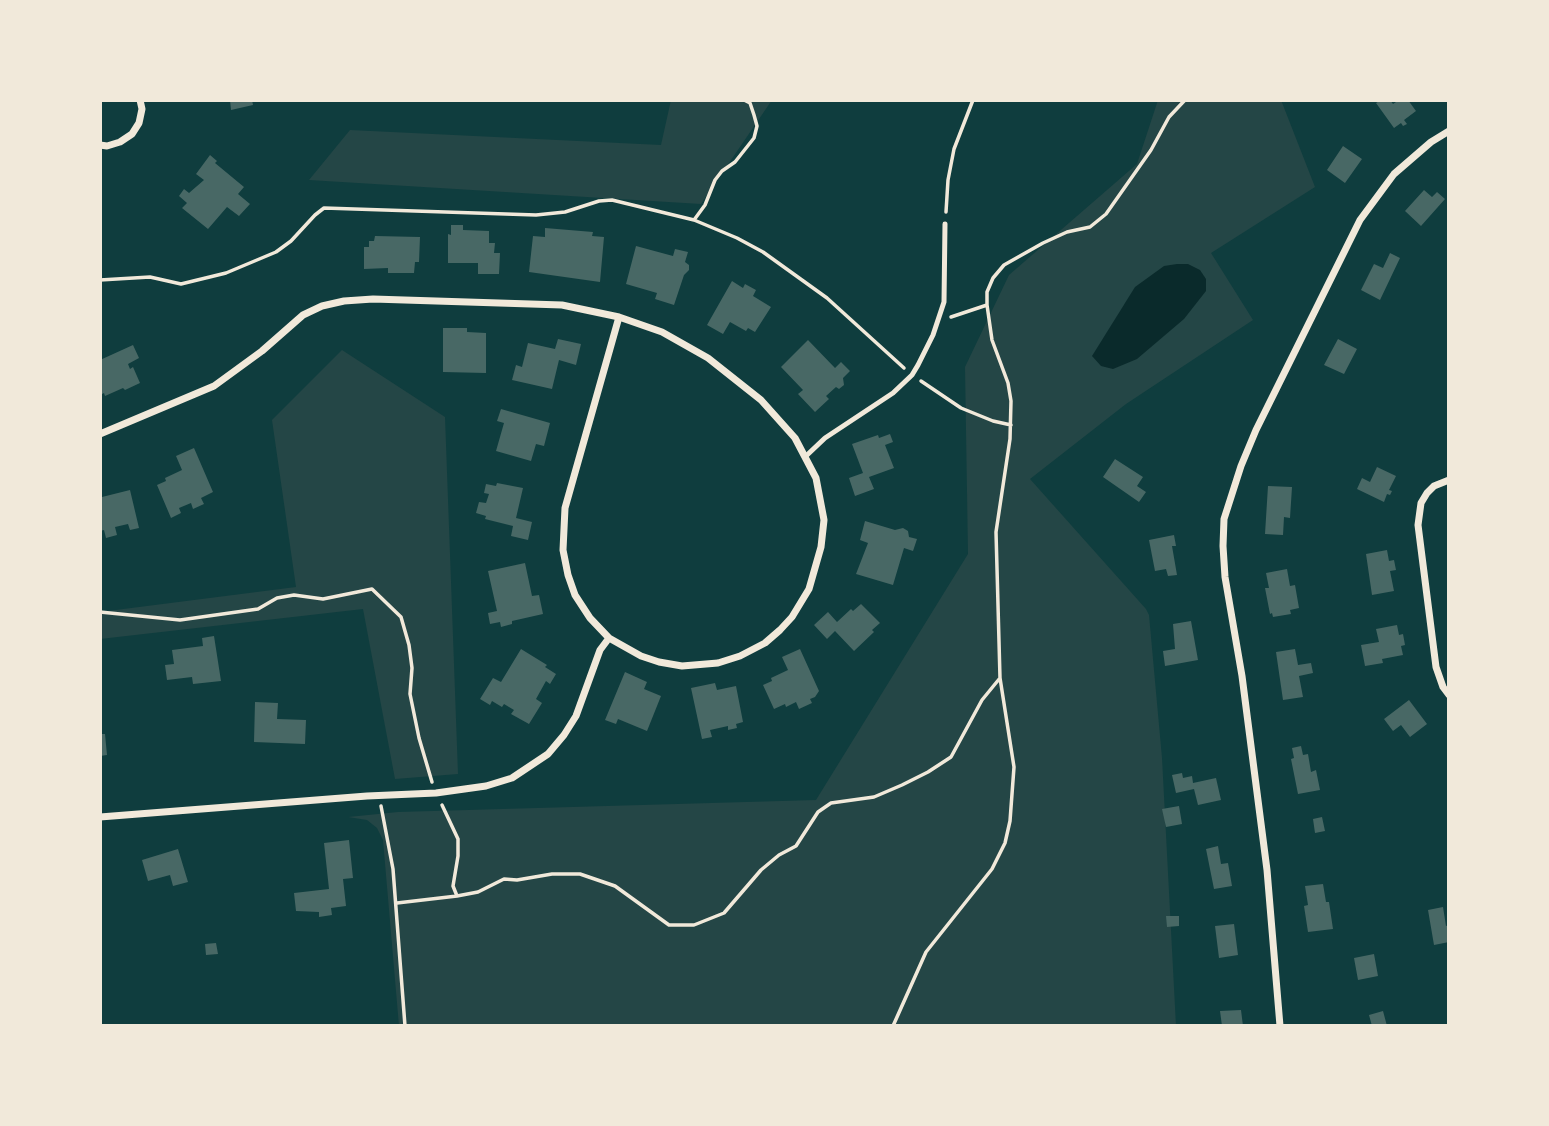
<!DOCTYPE html>
<html>
<head>
<meta charset="utf-8">
<style>
	body { margin:0 }
	#map { position:relative; width:1549px; height:1126px; overflow:hidden; background:#0f3d3e; font-family:Barlow,sans-serif }
	canvas { display:block }
	.frame { position:absolute; inset:0; border:102px solid #f1e9da; pointer-events:none }
</style>
</head>
<body>
<div id="map">
<canvas width="1549" height="1126"></canvas>
<div class="frame"></div>
</div>
<script>
const context = document.querySelector('canvas').getContext('2d');
context.lineJoin = 'round';
function paint(path, color) { context.fillStyle = color; context.fill(path, 'evenodd'); }
const toPath = rows => new Path2D(rows.map(r => 'M' + r).join(''));
function trace(path, color, width, dash) { context.strokeStyle = color; context.lineWidth = width; context.lineCap = dash ? 'butt' : 'round'; context.setLineDash(dash || []); context.stroke(path); }
paint(toPath([
	[671,100,772,100,701,204,309,180,350,130,661,145],
	[1158,100,1281,100,1315,187,1211,253,1253,320,1126,404,1030,479,1146,609,1149,615,1162,758,1176,1026,399,1026,383,840,377,828,367,820,348,817,398,812,816,800,968,554,965,367,1009,275,1137,164],
	[342,350,445,417,458,774,395,779,363,609,100,639,100,612,296,587,272,420]
]), '#244646');
paint(toPath([
	[1177,264,1188,264,1200,270,1206,279,1206,291,1184,319,1137,359,1113,369,1101,366,1092,356,1135,287,1164,266]
]), '#0a2a2b');
paint(toPath([
	[230,100,252,100,253,105,231,110],
	[1381,100,1390,100,1393,104,1399,100,1408,100,1416,111,1404,120,1407,124,1403,126,1401,123,1394,128,1376,103],
	[1343,146,1362,159,1345,183,1327,170],
	[210,155,217,161,215,163,244,187,238,194,250,204,239,216,227,207,208,229,182,208,187,203,179,196,184,189,189,193,204,180,196,174],
	[1424,190,1432,197,1437,192,1445,199,1421,226,1405,211],
	[451,225,463,225,463,230,489,231,489,243,495,243,494,253,500,253,499,274,478,274,478,263,448,263,448,234,451,235],
	[545,228,593,232,592,236,604,237,600,282,529,272,533,236,545,237],
	[375,236,420,237,419,262,415,262,414,273,388,273,388,268,364,269,364,247,369,247,369,241,374,241],
	[636,246,673,256,675,249,688,252,685,262,689,265,689,270,684,275,674,305,655,299,657,293,626,284],
	[1390,253,1400,258,1380,300,1361,290,1374,264,1383,268],
	[732,281,743,288,745,284,756,290,753,296,771,307,755,332,748,328,746,331,730,322,723,334,707,325],
	[443,328,467,328,467,332,486,333,486,373,443,372],
	[558,339,581,344,576,365,559,360,552,389,512,380,516,365,522,367,528,343,555,349],
	[1338,339,1357,349,1344,374,1324,365],
	[808,340,835,368,841,362,850,371,843,378,844,385,839,389,836,387,826,396,829,399,815,412,798,394,803,390,781,367],
	[133,345,139,358,128,364,130,369,133,367,140,383,125,390,123,388,105,396,104,393,100,395,100,360],
	[501,409,550,423,544,446,536,444,531,461,496,451,504,423,497,421],
	[890,434,893,442,885,445,894,468,869,477,874,489,855,496,849,478,863,473,852,444,878,435,879,438],
	[194,448,213,492,201,498,204,504,193,509,191,503,179,508,181,513,171,518,157,485,166,481,165,478,182,470,176,456],
	[1115,459,1143,477,1137,486,1146,492,1139,502,1103,477],
	[1377,467,1396,476,1389,490,1392,491,1390,495,1387,494,1384,502,1357,489,1362,478,1370,482],
	[497,483,523,488,516,518,532,522,528,540,511,536,513,526,485,519,486,516,476,513,479,502,486,503,489,494,484,493,486,484,496,486],
	[1268,486,1292,487,1290,518,1284,517,1283,535,1265,534],
	[130,490,139,528,130,530,128,524,115,527,117,535,106,538,104,530,100,531,100,493,102,497],
	[865,521,895,530,903,528,908,531,909,537,917,539,913,551,904,548,893,585,856,574,868,543,860,540],
	[1174,535,1176,546,1172,546,1177,575,1168,576,1166,569,1155,571,1149,540],
	[1387,550,1389,561,1394,560,1396,570,1390,571,1394,591,1372,595,1366,554],
	[525,563,532,596,539,595,543,614,512,621,512,624,501,627,500,622,490,624,488,613,497,611,488,571],
	[1287,569,1290,586,1295,585,1299,608,1290,610,1291,614,1273,617,1272,613,1270,614,1265,588,1269,588,1266,573],
	[861,604,880,623,872,630,874,632,854,651,835,631,827,639,814,625,828,612,837,622,851,609,853,611],
	[1191,621,1198,660,1165,666,1163,651,1175,649,1173,624],
	[1397,625,1399,635,1403,634,1405,645,1401,646,1403,655,1382,659,1383,663,1365,666,1361,645,1379,642,1376,629],
	[214,636,221,681,193,684,192,677,167,680,165,665,174,664,172,650,203,646,202,638],
	[521,649,547,665,545,667,556,674,550,684,546,681,536,699,542,703,529,724,511,714,514,710,504,704,502,707,492,701,490,705,480,699,493,678,501,682],
	[800,649,819,691,815,697,810,699,812,703,799,709,796,702,786,707,785,704,774,709,763,685,772,681,771,678,788,670,782,657],
	[1295,649,1298,665,1311,663,1313,673,1299,676,1303,697,1283,700,1276,652],
	[625,672,647,682,644,689,661,696,647,731,618,719,616,724,605,720],
	[715,683,717,690,736,686,743,722,736,724,737,728,728,730,728,726,710,730,712,737,702,739,691,688],
	[1409,700,1427,724,1410,737,1401,725,1393,731,1384,719],
	[255,702,278,703,277,719,306,720,305,744,254,742],
	[100,734,105,734,107,755,100,756],
	[1301,746,1303,755,1308,754,1311,772,1316,770,1320,790,1298,794,1291,759,1294,758,1292,748],
	[1182,773,1183,778,1192,776,1193,783,1216,778,1221,800,1198,805,1194,789,1176,793,1172,775],
	[1179,806,1182,824,1166,827,1162,809],
	[1322,817,1325,831,1315,833,1313,819],
	[349,840,353,878,343,879,346,906,331,908,332,915,319,917,319,912,296,911,294,893,329,889,324,843],
	[1218,846,1221,864,1228,863,1232,886,1214,889,1206,849],
	[178,849,188,882,173,886,170,875,148,881,142,860],
	[1323,884,1326,902,1329,902,1333,929,1308,932,1304,906,1308,905,1305,886],
	[1443,907,1446,926,1449,925,1449,942,1434,945,1428,910],
	[1166,916,1179,916,1179,926,1167,927],
	[1234,924,1238,955,1219,958,1215,926],
	[216,943,218,954,206,955,205,944],
	[1374,954,1378,976,1358,980,1354,958],
	[1241,1010,1243,1026,1222,1026,1220,1011],
	[1383,1011,1387,1026,1372,1026,1369,1015]
]), '#486865');
trace(toPath([
	[946,212,948,180,954,149,973,100],
	[694,220,705,205,715,180,722,171,735,162,754,138,757,126,754,115,750,103,744,100],
	[100,280,150,277,181,284,226,273,276,252,291,241,315,215,324,208,536,215,565,212,599,201,612,200,694,220,737,238,763,252,827,298,904,368],
	[987,305,987,292,993,278,1004,265,1043,243,1067,232,1090,227,1106,214,1151,150,1169,117,1185,100],
	[921,381,961,408,993,421,1011,425],
	[100,612,180,620,258,609,277,598,294,595,323,599,372,589,401,617,409,645,412,668,410,694,419,738,432,782],
	[442,805,458,839,458,856,453,886,457,896,478,892,504,879,517,880,552,874,580,874,615,886,669,925,694,925,724,913,761,870,779,855,796,846,818,812,831,803,874,797,902,785,928,772,951,757,982,700,1000,678,996,532,1010,439,1011,401,1008,383,992,340,987,305,951,317],
	[381,806,393,869,405,1026],
	[397,903,457,896],
	[893,1026,926,952,992,869,1005,843,1010,821,1014,767,1000,678]
]), '#f1e9da', 3.5);
trace(toPath([
	[806,456,825,438,893,393,912,375,918,365,933,335,944,302,945,224]
]), '#f1e9da', 5);
trace(toPath([
	[100,145,107,146,120,142,132,134,139,123,142,109,140,100],
	[100,434,214,386,262,351,303,315,322,306,344,301,373,299,562,305,619,317,662,332,708,358,761,400,795,438,816,478,824,520,821,547,809,589,792,617,780,630,765,643,740,656,718,663,682,666,659,662,641,656,609,638,590,618,575,595,568,575,563,550,565,508,619,317],
	[1449,480,1434,486,1427,493,1421,503,1418,525,1436,667,1443,687,1449,695],
	[100,817,367,796,436,793,486,786,512,778,548,754,564,735,576,716,600,650,609,638],
	[1280,1026,1267,870,1242,676,1225,577,1223,546,1224,519,1241,466,1256,430,1360,220,1394,174,1431,142,1449,131]
]), '#f1e9da', 7);
</script>
</body>
</html>
